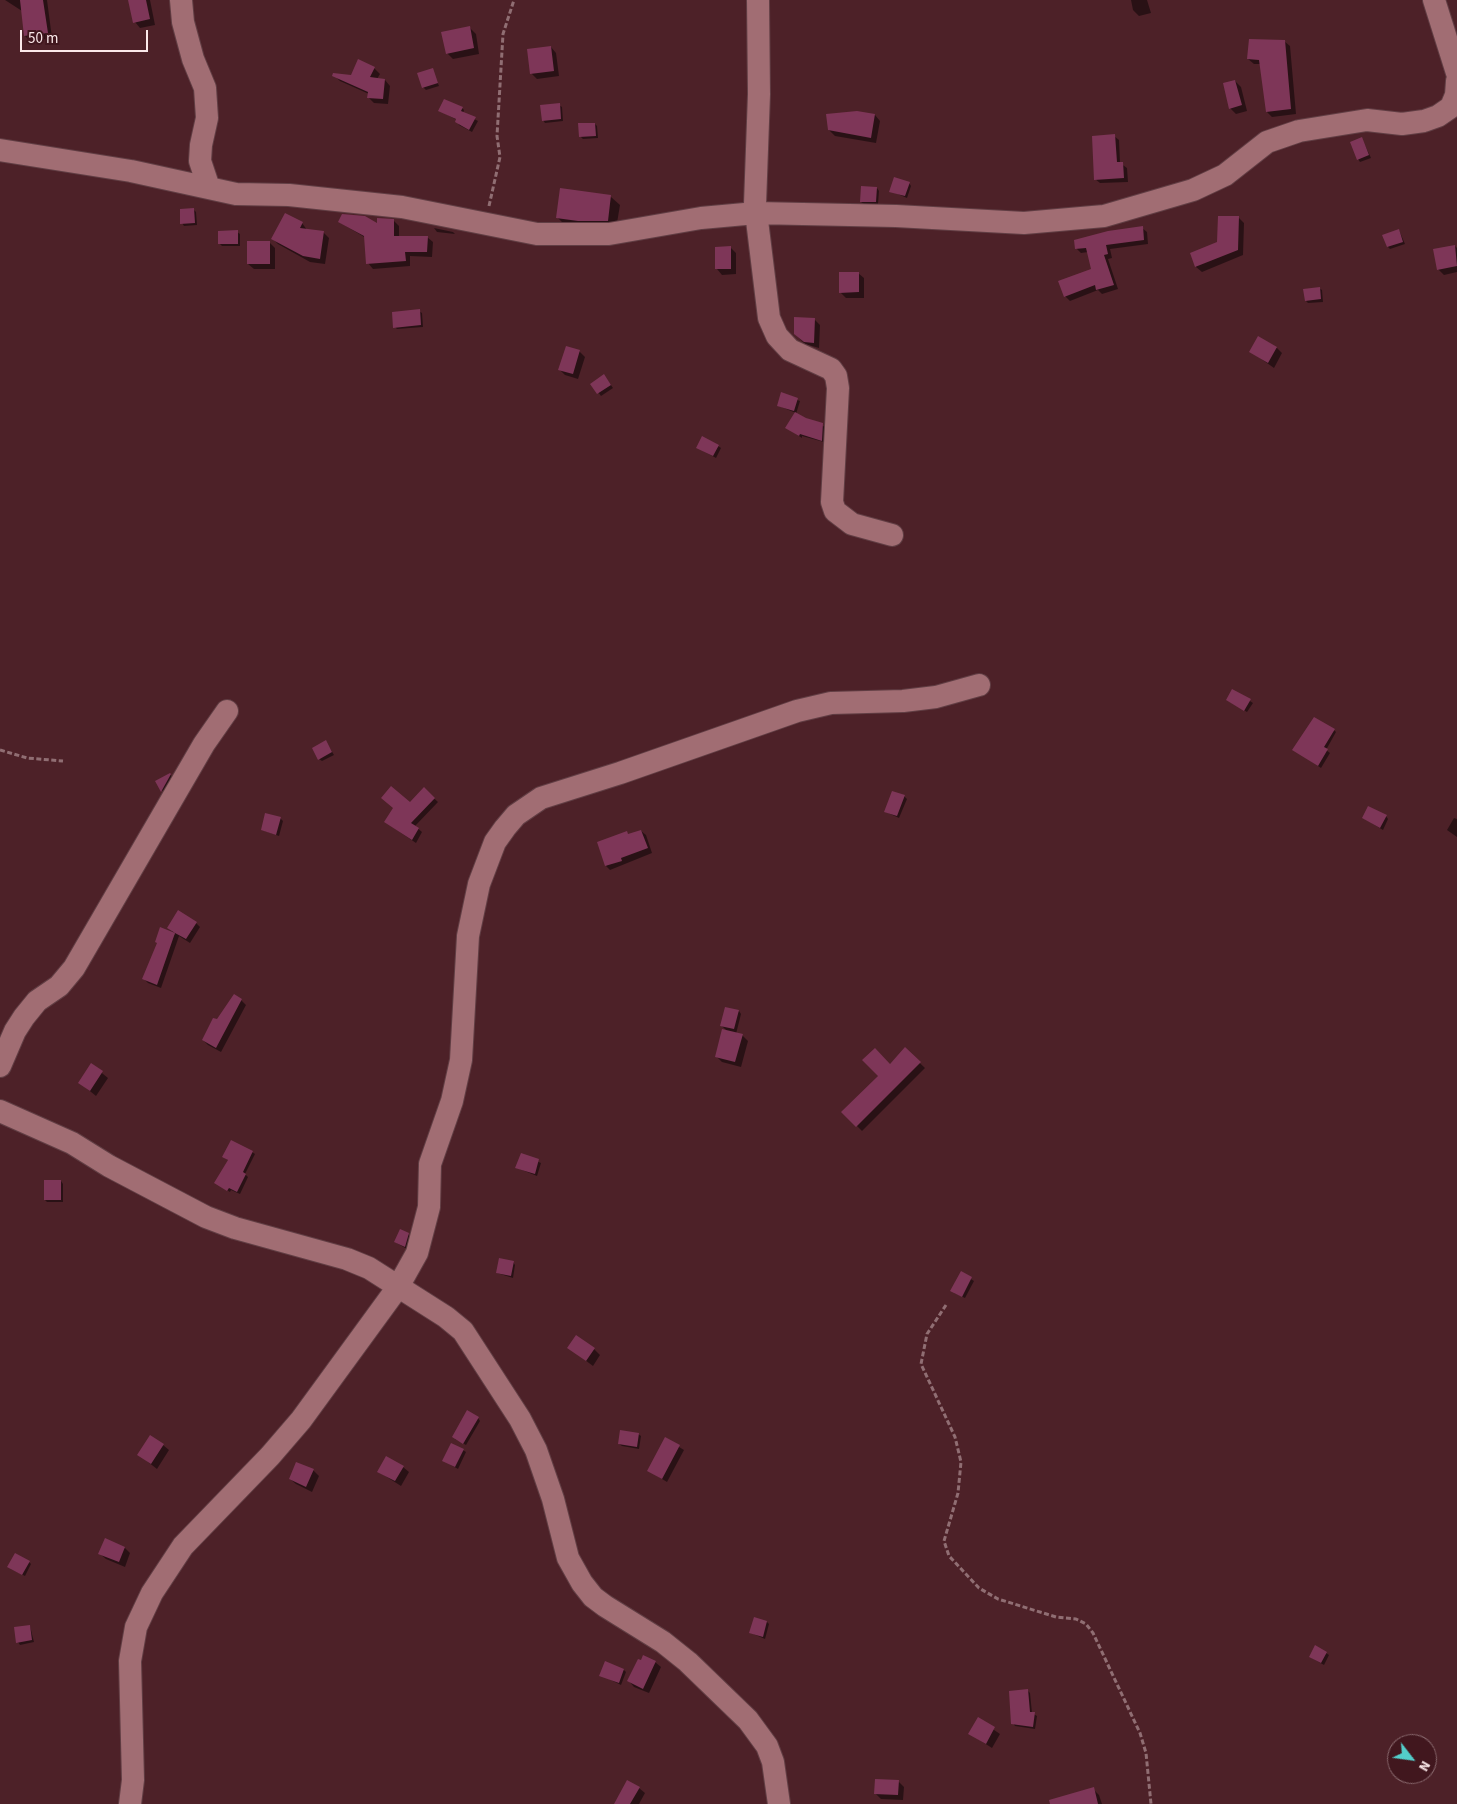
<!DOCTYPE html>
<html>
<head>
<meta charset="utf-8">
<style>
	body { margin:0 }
	#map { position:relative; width:1457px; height:1804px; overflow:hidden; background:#4d2128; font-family:"Source Sans 3",sans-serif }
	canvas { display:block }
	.north { position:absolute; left:1387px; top:1734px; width:50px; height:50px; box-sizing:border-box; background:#41171e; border:1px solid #8b6b70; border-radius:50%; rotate:120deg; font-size:14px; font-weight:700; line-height:20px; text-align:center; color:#fbe9ea }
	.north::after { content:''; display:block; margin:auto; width:18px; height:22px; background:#53cdca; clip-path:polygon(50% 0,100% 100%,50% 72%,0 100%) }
	.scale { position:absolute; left:20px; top:30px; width:128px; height:22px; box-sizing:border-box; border:2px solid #fbe9ea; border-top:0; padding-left:6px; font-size:15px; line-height:18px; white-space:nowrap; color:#fbe9ea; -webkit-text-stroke:4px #41171e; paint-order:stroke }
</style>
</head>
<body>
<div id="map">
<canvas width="1457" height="1804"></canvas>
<div class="north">N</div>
<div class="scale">50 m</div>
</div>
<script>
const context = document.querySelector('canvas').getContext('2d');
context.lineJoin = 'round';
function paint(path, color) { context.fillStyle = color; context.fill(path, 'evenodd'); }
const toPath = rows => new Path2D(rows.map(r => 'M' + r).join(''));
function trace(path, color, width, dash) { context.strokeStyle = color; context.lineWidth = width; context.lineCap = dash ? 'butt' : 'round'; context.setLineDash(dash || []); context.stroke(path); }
paint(toPath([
	[5,0,47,0,52,38,30,41,25,36,22,11],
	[130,0,150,0,155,25,140,28,135,22],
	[1131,0,1147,0,1151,13,1139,16,1133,10],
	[470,28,476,34,479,54,453,59,447,53],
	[1284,41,1290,46,1296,114,1272,117,1267,112,1261,64,1254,64,1248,59],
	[551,47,556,53,559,76,537,79,531,73],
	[374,68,380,74,377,79,385,80,390,86,388,104,374,103,368,97,369,94,340,81,334,75,352,76],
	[432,69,439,86,426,90,423,87],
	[1235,81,1241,87,1247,111,1236,114,1230,108],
	[559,105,562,107,563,121,545,123,543,120],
	[462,108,464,110,463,113,478,121,472,132,459,125,457,120,440,111],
	[875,115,880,121,876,143,835,136,829,130],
	[595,124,597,126,598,138,583,139,580,136],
	[1114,136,1119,140,1120,163,1127,168,1128,182,1100,183,1095,179],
	[1362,139,1371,158,1360,162,1358,159],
	[909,183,911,186,907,198,891,191],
	[877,188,879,191,878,204,864,204,861,202],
	[561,190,611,197,620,205,616,229,566,226,557,217],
	[194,210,196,212,197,225,184,226,182,223],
	[1239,218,1244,223,1243,255,1202,272,1196,267,1191,254,1218,243],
	[394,221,399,226,399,237,427,237,433,242,432,257,410,256,410,266,373,269,368,263,366,238,339,222,378,225],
	[302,223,307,230,323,232,329,238,325,264,310,262,278,244,273,239],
	[434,228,453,232,455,234,437,232],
	[1142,228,1147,232,1148,244,1110,249,1112,258,1108,259,1118,289,1102,294,1098,290,1070,301,1065,296,1092,270,1088,252,1081,253,1076,248],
	[1399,230,1405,244,1390,249,1388,247],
	[237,232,240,234,240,246,222,246,220,244],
	[269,242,275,248,275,269,254,269,248,264],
	[1455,246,1457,248,1457,272,1444,275,1438,269],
	[730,247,736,253,736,274,722,275,717,269],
	[858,273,864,278,864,298,846,298,840,292],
	[1319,288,1322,290,1323,302,1308,303,1306,301],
	[419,311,422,313,423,327,397,329,395,327],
	[815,320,820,325,819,348,805,344,795,334],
	[1277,348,1282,353,1274,368,1250,351],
	[579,351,585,357,578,379,565,375,560,370],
	[606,378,613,388,601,396,592,384],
	[782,394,800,401,796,414,825,427,824,442,802,436,802,438,787,428,796,413,779,406],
	[718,446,721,448,716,458,698,448],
	[1233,690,1253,703,1247,712,1230,702],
	[1334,730,1336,732,1326,750,1330,753,1321,768,1297,752],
	[326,742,334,755,322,761,319,759],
	[170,774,173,778,164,793,157,782],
	[424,789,438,802,415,826,422,832,416,843,385,822,410,804],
	[904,796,907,799,899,818,886,812],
	[1386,816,1388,819,1383,830,1363,818],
	[280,818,283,821,279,836,262,830],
	[1454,818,1457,819,1457,837,1447,830],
	[641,831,646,835,652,853,610,870,606,866],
	[196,923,200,927,190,943,179,936,161,988,148,983,144,979,175,934,168,928],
	[241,1000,246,1005,221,1052,208,1045,203,1040,217,1021],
	[739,1011,741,1014,736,1034,742,1035,748,1041,741,1067,722,1062,716,1056,727,1031,722,1026],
	[905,1049,925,1068,862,1131,843,1112],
	[92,1065,108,1078,96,1096,80,1083],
	[252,1152,255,1154,245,1174,248,1177,240,1194,231,1190,230,1192,216,1183,229,1161,224,1157],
	[521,1155,541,1163,537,1176,517,1168],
	[61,1181,63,1184,63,1202,47,1202,45,1200],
	[408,1234,410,1237,407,1249,395,1242],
	[513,1262,515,1265,513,1278,497,1273],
	[961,1273,974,1281,965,1298,954,1293],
	[569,1348,594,1349,600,1355,593,1366],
	[478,1418,480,1421,466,1445,455,1439],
	[638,1434,641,1436,639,1449,622,1446,619,1444],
	[666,1439,684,1450,667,1482,649,1471],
	[163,1445,169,1450,157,1469,139,1455],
	[463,1450,466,1452,458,1469,444,1461],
	[403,1467,409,1472,401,1486,379,1472],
	[313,1470,319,1476,312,1492,296,1484,290,1479],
	[125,1548,130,1553,125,1567,106,1559,100,1554],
	[29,1562,31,1564,25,1576,11,1569],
	[767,1622,769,1624,765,1639,751,1633],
	[30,1626,34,1642,20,1645,18,1642],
	[1326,1653,1329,1655,1324,1665,1310,1657],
	[655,1662,661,1667,649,1693,634,1687,629,1681],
	[624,1670,626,1672,621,1685,601,1675],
	[1028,1691,1030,1693,1032,1713,1037,1716,1035,1729,1015,1726,1013,1723],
	[978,1719,1000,1734,992,1748,970,1734],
	[898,1781,904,1787,903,1800,881,1799,875,1793],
	[639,1788,645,1793,639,1804,616,1804],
	[1093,1789,1099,1795,1102,1804,1076,1804]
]), '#0007');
paint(toPath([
	[20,0,43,0,48,33,24,36],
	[128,0,146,0,150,19,133,23],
	[470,26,474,48,446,54,441,32],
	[1249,39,1285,40,1291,109,1266,112,1259,60,1247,59],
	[551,46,554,71,530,74,527,49],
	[358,59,375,67,370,77,385,79,383,99,367,98,368,92,332,76,333,73,351,75],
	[433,68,438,83,422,88,417,73],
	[1235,80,1242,105,1229,109,1223,83],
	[444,99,463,107,461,111,476,117,469,130,455,122,456,119,438,111],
	[560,103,561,119,542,121,540,105],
	[857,111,875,114,871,138,828,130,826,114],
	[578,123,595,123,596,136,579,137],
	[1115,134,1117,162,1123,162,1124,178,1094,180,1092,136],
	[1362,137,1369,155,1357,160,1350,142],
	[894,177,910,182,905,196,889,192],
	[861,186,877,187,876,202,860,202],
	[560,188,611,195,608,221,578,221,556,218],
	[194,208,195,223,180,224,180,209],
	[285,213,303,222,300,228,324,231,320,259,303,256,271,239],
	[342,214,365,216,377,223,377,218,394,219,394,236,428,236,427,252,405,252,406,261,366,264,364,236,338,222],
	[1218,216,1239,216,1238,250,1195,267,1190,253,1217,242],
	[1143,226,1144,240,1106,245,1108,254,1104,255,1114,285,1096,290,1095,285,1064,297,1058,281,1091,269,1086,248,1075,249,1074,240,1108,231],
	[1399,229,1403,242,1387,247,1382,235],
	[238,230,238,244,218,244,218,231],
	[247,241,270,241,270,264,247,264],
	[1455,245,1457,266,1437,270,1433,249],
	[731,246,731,269,715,269,715,247],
	[839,272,859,272,859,292,839,293],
	[1320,287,1321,299,1305,301,1303,289],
	[420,309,421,325,393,328,392,312],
	[794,317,815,318,814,343,804,342,794,334],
	[1258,336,1277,347,1268,363,1249,352],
	[566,346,580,350,573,374,558,370],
	[604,374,611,385,597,394,590,384],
	[781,392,798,398,794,411,777,406],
	[795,412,806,418,823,423,822,441,800,434,799,436,785,428],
	[702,436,719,445,713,456,696,448],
	[1232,689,1251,699,1244,711,1226,700],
	[1314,717,1335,729,1324,747,1328,749,1318,766,1292,750],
	[326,740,332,752,318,760,312,748],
	[170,773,171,774,161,792,155,781],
	[391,786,410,802,424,787,435,798,411,823,419,828,412,840,384,822,393,808,381,798],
	[892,791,905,795,897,816,884,812],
	[1368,806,1387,815,1380,828,1362,818],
	[265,813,281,817,276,835,261,830],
	[641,830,648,848,621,858,622,861,605,866,597,842,627,831,628,834],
	[178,910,197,922,186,939,175,933,157,985,142,979,157,943,155,942,160,927,175,933,167,928],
	[234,994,242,999,216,1048,202,1040,213,1018,217,1019],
	[725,1007,739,1010,734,1029,720,1026],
	[722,1029,743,1034,735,1062,715,1057],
	[905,1047,921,1062,856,1127,841,1112,878,1076,862,1060,875,1048,890,1064],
	[91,1063,103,1071,90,1091,78,1083],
	[231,1140,253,1151,243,1172,246,1174,237,1192,229,1188,227,1191,214,1183,228,1160,222,1157],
	[521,1153,539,1159,535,1174,515,1168],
	[44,1180,61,1180,61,1200,44,1200],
	[400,1229,409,1233,405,1247,394,1242],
	[499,1258,514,1261,511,1276,496,1273],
	[961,1271,972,1277,962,1297,950,1291],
	[576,1335,595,1348,586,1361,567,1348],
	[467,1410,479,1417,463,1444,452,1437],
	[620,1430,639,1433,637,1447,618,1444],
	[150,1435,164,1444,151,1464,137,1455],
	[665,1437,680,1445,662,1479,647,1471],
	[451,1443,464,1449,455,1467,442,1461],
	[386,1456,404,1466,395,1481,377,1472],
	[296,1462,314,1469,306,1487,289,1479],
	[105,1538,125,1547,119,1562,98,1554],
	[15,1553,30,1561,22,1575,7,1567],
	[754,1617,767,1621,763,1637,749,1633],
	[30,1625,32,1640,16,1643,14,1627],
	[1315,1645,1327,1652,1321,1663,1309,1657],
	[643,1655,656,1661,643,1689,627,1681,638,1659,641,1660],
	[605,1661,624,1669,619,1683,599,1676],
	[1028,1689,1030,1712,1035,1712,1033,1727,1011,1724,1009,1691],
	[978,1717,995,1727,986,1744,968,1734],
	[875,1779,899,1780,898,1795,874,1794],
	[627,1780,640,1787,630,1804,614,1804],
	[1094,1787,1098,1804,1050,1804,1049,1800]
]), '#7e3658');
const minor = toPath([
	[181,0,183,22,193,59,205,88,207,118,201,145,200,161,209,188],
	[758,0,759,94,755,204,769,318,777,336,790,350,831,369,836,376,838,388,832,502,835,511,852,524,892,535],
	[1434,0,1457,73],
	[0,150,131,171,236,194,289,195,402,207,537,234,609,234,701,218,756,213,896,216,1024,223,1104,216,1193,190,1225,175,1267,142,1299,131,1367,120,1402,124,1424,121,1438,116,1451,107,1456,95,1457,81],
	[0,1066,15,1031,24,1017,37,1001,59,986,74,968,204,744,227,711],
	[0,1111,72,1143,109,1166,206,1217,235,1228,347,1259,369,1268,446,1317,463,1331,520,1419,536,1450,553,1499,568,1558,582,1583,593,1597,605,1606,663,1642,688,1662,748,1720,767,1746,773,1762,779,1804],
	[130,1804,133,1780,130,1661,136,1627,152,1593,183,1546,270,1456,301,1420,398,1287,417,1253,429,1207,430,1164,452,1101,461,1060,468,936,479,884,495,842,505,828,516,815,541,798,620,773,797,711,831,703,903,701,936,697,979,685]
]);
trace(minor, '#613e44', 24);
trace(toPath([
	[489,206,500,157,497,136,503,34,514,0],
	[0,750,27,758,63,761],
	[946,1305,927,1334,921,1364,955,1437,961,1462,958,1493,944,1541,949,1556,979,1588,998,1599,1056,1617,1076,1619,1086,1624,1093,1633,1140,1733,1146,1753,1151,1804]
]), '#906e73', 3, [5, 2.5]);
trace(minor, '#a16d73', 22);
</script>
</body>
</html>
